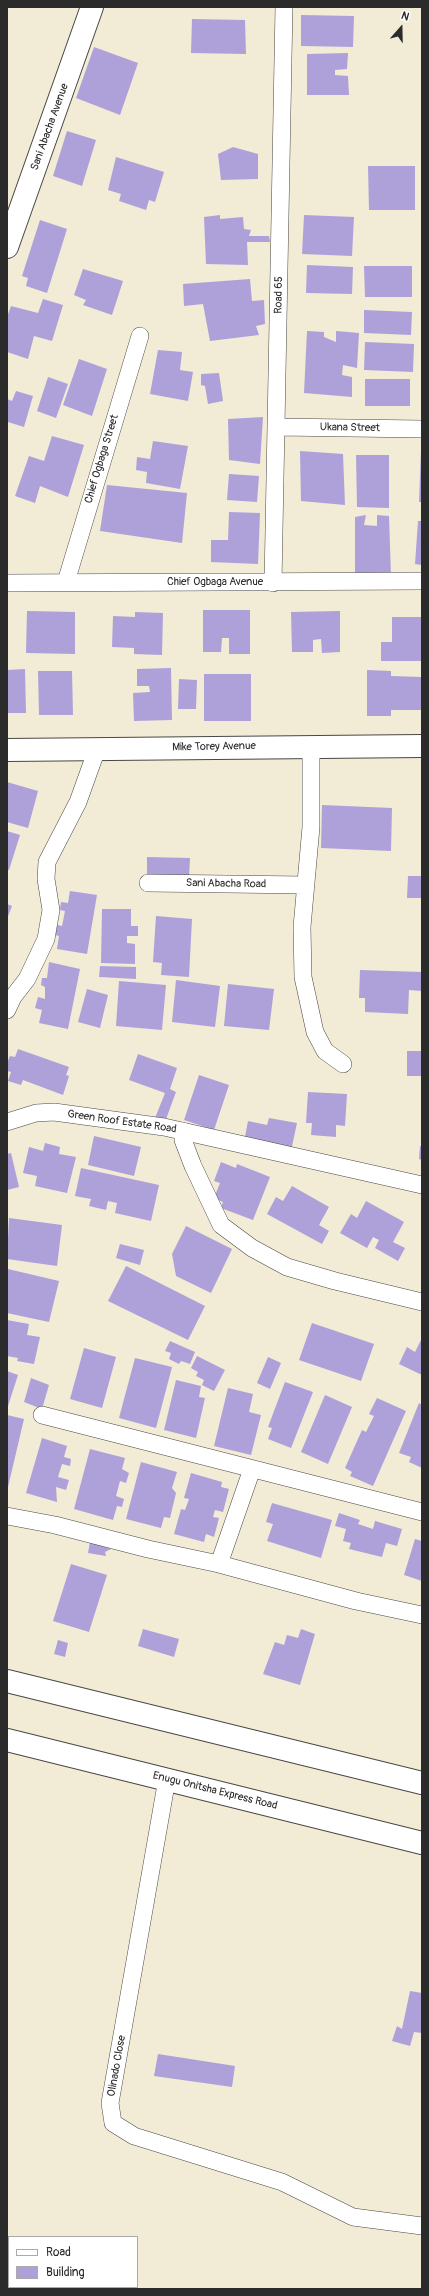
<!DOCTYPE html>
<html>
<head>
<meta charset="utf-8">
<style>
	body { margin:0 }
	#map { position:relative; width:429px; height:2296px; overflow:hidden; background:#f2ebd5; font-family:Pangolin,sans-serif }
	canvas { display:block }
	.frame { position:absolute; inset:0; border:8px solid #2b2b2b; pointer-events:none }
	.legend { position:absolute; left:8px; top:2236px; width:130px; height:52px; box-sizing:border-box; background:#fff; border:1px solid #aaa; margin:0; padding:5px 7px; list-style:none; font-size:12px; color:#2b2b2b }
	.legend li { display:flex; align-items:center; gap:8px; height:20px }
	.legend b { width:20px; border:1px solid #aaa }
	.north { position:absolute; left:381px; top:8px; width:40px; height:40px; -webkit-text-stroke:3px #fff; paint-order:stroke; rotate:20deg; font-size:11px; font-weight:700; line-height:16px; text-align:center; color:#2b2b2b }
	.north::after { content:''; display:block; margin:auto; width:14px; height:18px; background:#2b2b2b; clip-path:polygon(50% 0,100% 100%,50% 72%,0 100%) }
</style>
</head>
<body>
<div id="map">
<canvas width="429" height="2296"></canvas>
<div class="frame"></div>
<ul class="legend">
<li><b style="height:5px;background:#fff"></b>Road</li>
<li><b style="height:11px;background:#aea1da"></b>Building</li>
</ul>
<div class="north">N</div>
</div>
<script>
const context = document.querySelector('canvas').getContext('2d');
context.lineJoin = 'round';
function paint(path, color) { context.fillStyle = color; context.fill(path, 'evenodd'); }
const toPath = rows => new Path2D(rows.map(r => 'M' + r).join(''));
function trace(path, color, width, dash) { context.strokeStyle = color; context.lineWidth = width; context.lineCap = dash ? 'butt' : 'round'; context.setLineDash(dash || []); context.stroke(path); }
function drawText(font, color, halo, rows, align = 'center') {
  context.font = font + ' Pangolin,sans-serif'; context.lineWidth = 3.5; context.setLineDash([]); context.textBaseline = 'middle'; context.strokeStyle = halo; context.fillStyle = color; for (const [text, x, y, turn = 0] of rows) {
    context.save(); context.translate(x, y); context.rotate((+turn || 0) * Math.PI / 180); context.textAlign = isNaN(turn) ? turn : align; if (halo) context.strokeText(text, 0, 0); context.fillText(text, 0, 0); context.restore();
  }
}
paint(toPath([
	[301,15,354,16,353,47,301,46],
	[192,19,245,20,246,54,191,53],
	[94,47,138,63,120,115,76,98],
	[348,53,347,69,335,70,335,75,348,76,349,95,307,95,307,54],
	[67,131,96,140,82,186,53,176],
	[233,147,258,154,258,179,221,180,218,154],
	[116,157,164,172,155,202,149,200,146,210,119,201,121,194,108,190],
	[368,166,415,166,415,210,369,210],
	[220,215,220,219,243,217,244,229,251,230,249,236,269,236,270,242,247,242,248,265,206,264,204,217],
	[304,215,354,217,352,256,302,254],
	[40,220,67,229,47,293,26,286,28,278,22,276],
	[307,265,353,267,352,294,306,293],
	[364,266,412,266,412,297,365,297],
	[83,269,123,281,112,315,83,305,86,300,74,295],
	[250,279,252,301,264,300,265,324,256,326,259,335,210,341,203,304,184,306,183,284],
	[43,299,63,305,52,341,34,336,28,359,7,352,7,317,11,306,38,313],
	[364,310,412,312,411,335,364,333],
	[307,331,324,332,324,337,336,342,336,331,359,333,357,368,343,365,342,375,352,377,352,397,304,393],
	[365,342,414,344,413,372,364,370],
	[158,350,182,352,180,370,193,372,188,401,150,394],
	[79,359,107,369,92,416,63,405],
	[219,373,223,401,208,404,205,386,201,385,201,374],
	[48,377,68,384,56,418,37,411],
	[365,379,410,379,410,406,365,406],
	[16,391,33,396,24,427,8,422,7,424,7,399,12,401],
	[263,417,260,464,229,460,228,419],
	[52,436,84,445,68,497,40,486,35,503,15,496,29,456,44,461],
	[153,441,188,446,180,489,146,483,147,472,136,470,137,457,150,459],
	[300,451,343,454,345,505,301,501],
	[421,451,422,452,422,502,419,502],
	[356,455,389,455,389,508,357,507],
	[229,474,259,476,257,502,227,500],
	[107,485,187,493,182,543,100,531],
	[229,512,260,513,258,564,211,562,211,540,228,540],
	[366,515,364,525,377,526,377,515,389,516,391,576,355,573,355,517],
	[418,521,422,521,422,565,415,564],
	[203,610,250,610,250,654,229,654,229,638,222,638,221,652,203,652],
	[27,611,75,612,75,654,26,653],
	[340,611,340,652,322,653,321,639,313,640,313,652,292,652,291,612],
	[135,612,163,613,162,655,134,654,134,648,112,647,113,616,135,617],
	[392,617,422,617,422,661,381,661,381,642,392,642],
	[171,668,172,720,134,721,133,693,150,692,149,686,137,686,137,669],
	[25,669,26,713,7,713,7,670],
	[367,670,391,671,391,676,422,677,422,710,391,710,391,716,367,716],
	[38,671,72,671,73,715,39,715],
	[204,674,251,674,251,721,204,721],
	[179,679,197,680,196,709,178,709],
	[7,782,38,791,28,828,7,822],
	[322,805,392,808,391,851,321,848],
	[7,831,20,835,9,870,7,870],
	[147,857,190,858,189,879,147,878],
	[408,876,422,876,422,898,407,898],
	[70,891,97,895,87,954,57,949,59,936,55,935,57,925,62,926,65,911,60,910,61,902,68,903],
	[7,904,12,906,7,919],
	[102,909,131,909,131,926,138,926,138,936,127,936,127,943,135,944,135,964,101,963],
	[156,916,192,919,189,977,161,975,162,963,153,962],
	[49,962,80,969,68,1029,39,1023,42,1010,35,1008,38,997,45,999,45,987,41,985,42,978,47,978],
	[100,966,136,967,136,979,99,977],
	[360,970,422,972,422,991,409,990,408,1014,365,1012,365,998,359,998],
	[176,980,220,986,215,1027,172,1022],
	[119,981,166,985,162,1030,116,1026],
	[228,984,274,989,269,1030,224,1026],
	[87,989,108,995,100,1028,78,1022],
	[18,1049,69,1067,66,1075,69,1076,63,1095,23,1080,21,1085,8,1081,11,1072,7,1071,7,1063,10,1056,15,1057],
	[407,1051,422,1051,422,1076,407,1076],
	[138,1054,177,1068,170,1089,176,1092,165,1122,155,1118,165,1093,129,1080],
	[199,1075,229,1085,214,1130,184,1120],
	[308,1092,347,1094,345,1126,336,1125,336,1137,311,1135,312,1123,306,1123],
	[269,1118,297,1123,291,1151,244,1142,248,1121,267,1125],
	[94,1136,141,1147,134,1176,88,1165],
	[45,1143,60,1147,59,1154,76,1157,67,1193,35,1186,37,1176,23,1173,29,1147,43,1151],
	[420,1146,422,1146,422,1160,419,1159],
	[11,1153,19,1187,7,1190,7,1154],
	[221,1162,236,1168,237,1164,270,1177,253,1220,221,1208,223,1202,214,1198,220,1183,214,1181],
	[81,1168,159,1185,151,1221,115,1213,117,1203,108,1201,106,1210,89,1206,91,1199,75,1196],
	[292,1186,329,1207,319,1225,329,1231,322,1244,267,1214,276,1197,283,1201],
	[366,1201,404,1222,393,1242,405,1248,398,1261,375,1248,379,1240,373,1237,367,1248,340,1233,351,1214,357,1218],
	[9,1218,62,1225,57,1266,7,1259],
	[186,1226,232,1249,211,1293,176,1276,172,1254],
	[120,1244,144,1250,140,1265,116,1258],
	[126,1266,205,1306,188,1340,108,1301],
	[8,1269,59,1281,49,1322,7,1313],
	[7,1320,29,1324,27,1335,40,1337,34,1364,17,1361,18,1358,7,1356],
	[312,1323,374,1344,361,1381,299,1360],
	[422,1338,422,1375,399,1364,407,1347,415,1352],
	[170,1341,195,1352,190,1364,181,1361,179,1364,169,1359,171,1353,165,1351],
	[84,1348,116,1357,102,1408,70,1399],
	[197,1356,225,1370,214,1391,202,1385,204,1380,196,1376,198,1372,191,1368],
	[268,1357,281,1363,270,1389,257,1383],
	[135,1358,172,1367,156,1428,119,1418],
	[7,1371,18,1375,8,1406,7,1406],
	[31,1378,49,1385,42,1409,24,1402],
	[176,1380,201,1386,199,1397,205,1398,196,1438,164,1430],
	[285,1382,313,1392,291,1448,268,1439,272,1428,268,1427],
	[228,1388,253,1394,249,1412,261,1415,251,1455,214,1446],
	[325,1395,352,1407,328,1464,301,1452],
	[377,1398,406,1411,373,1486,350,1476,352,1472,345,1468,362,1430,366,1432,374,1416,369,1414],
	[419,1403,422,1405,422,1468,409,1462,411,1457,399,1453],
	[7,1415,24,1419,8,1487,7,1487],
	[42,1438,67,1446,64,1457,71,1459,70,1466,62,1464,58,1477,69,1480,66,1490,56,1487,57,1502,26,1493],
	[90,1449,125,1458,122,1469,129,1473,126,1483,120,1481,116,1496,124,1499,122,1507,117,1506,113,1520,74,1509],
	[141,1462,177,1472,172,1488,176,1493,170,1518,164,1517,161,1528,126,1519],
	[191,1473,222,1482,221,1487,229,1489,223,1512,215,1510,213,1517,219,1518,214,1537,206,1534,204,1542,174,1534,181,1509,185,1510,189,1499,184,1498],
	[272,1503,332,1520,321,1558,267,1541,273,1524,266,1522],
	[339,1513,360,1520,358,1524,373,1529,375,1521,402,1529,397,1546,386,1543,382,1557,349,1549,351,1543,343,1541,346,1529,335,1526],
	[415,1539,422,1541,422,1581,404,1575],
	[90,1542,111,1549,105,1552,106,1556,88,1553],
	[71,1564,107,1575,89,1632,53,1621],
	[143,1629,179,1639,174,1657,138,1646],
	[301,1629,315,1634,300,1685,263,1674,275,1642,284,1645,287,1635,298,1638],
	[58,1640,68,1643,65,1657,54,1654],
	[410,1991,422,1993,422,2033,414,2032,410,2046,392,2041,397,2026,402,2029],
	[158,2054,235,2066,232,2087,154,2076]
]), '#aea1da');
const street = toPath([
	[277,427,422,429],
	[66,582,140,336],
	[7,583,422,581],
	[273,583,284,7],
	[311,745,311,827,302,927,303,977,315,1032,325,1051,343,1064],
	[148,883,305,885],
	[7,1010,13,997,27,979,46,939,51,910,46,879,47,862,78,802,97,749],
	[7,1122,36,1113,54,1112,164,1127,422,1185],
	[183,1131,183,1140,193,1166,221,1225,252,1248,287,1267,335,1281,422,1302],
	[42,1415,422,1512],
	[7,1516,55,1525,148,1549,219,1564,356,1601,422,1615],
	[219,1564,252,1469],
	[167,1779,110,2103,113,2123,134,2136,282,2182,353,2217,422,2226]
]);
const secondary = toPath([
	[7,247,92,7],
	[7,750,422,746]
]);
const highway = toPath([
	[7,1681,422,1783],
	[7,1740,422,1843]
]);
trace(street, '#494844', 18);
trace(secondary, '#494844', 24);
trace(highway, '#494844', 24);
trace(street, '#fff', 17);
trace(secondary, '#fff', 22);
trace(highway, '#fff', 22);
drawText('11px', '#2b2b2b', '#fff', [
	["Sani Abacha Avenue",50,127,-70],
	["Road 65",279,295,-89],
	["Ukana Street",350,428,1],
	["Chief Ogbaga Street",102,459,-73],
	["Chief Ogbaga Avenue",215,582],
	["Mike Torey Avenue",214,747,-1],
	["Sani Abacha Road",226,884,1],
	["Green Roof Estate Road",122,1122,8],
	["Enugu Onitsha Express Road",215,1791,14],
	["Olinado Close",117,2066,-80]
]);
</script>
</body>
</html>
